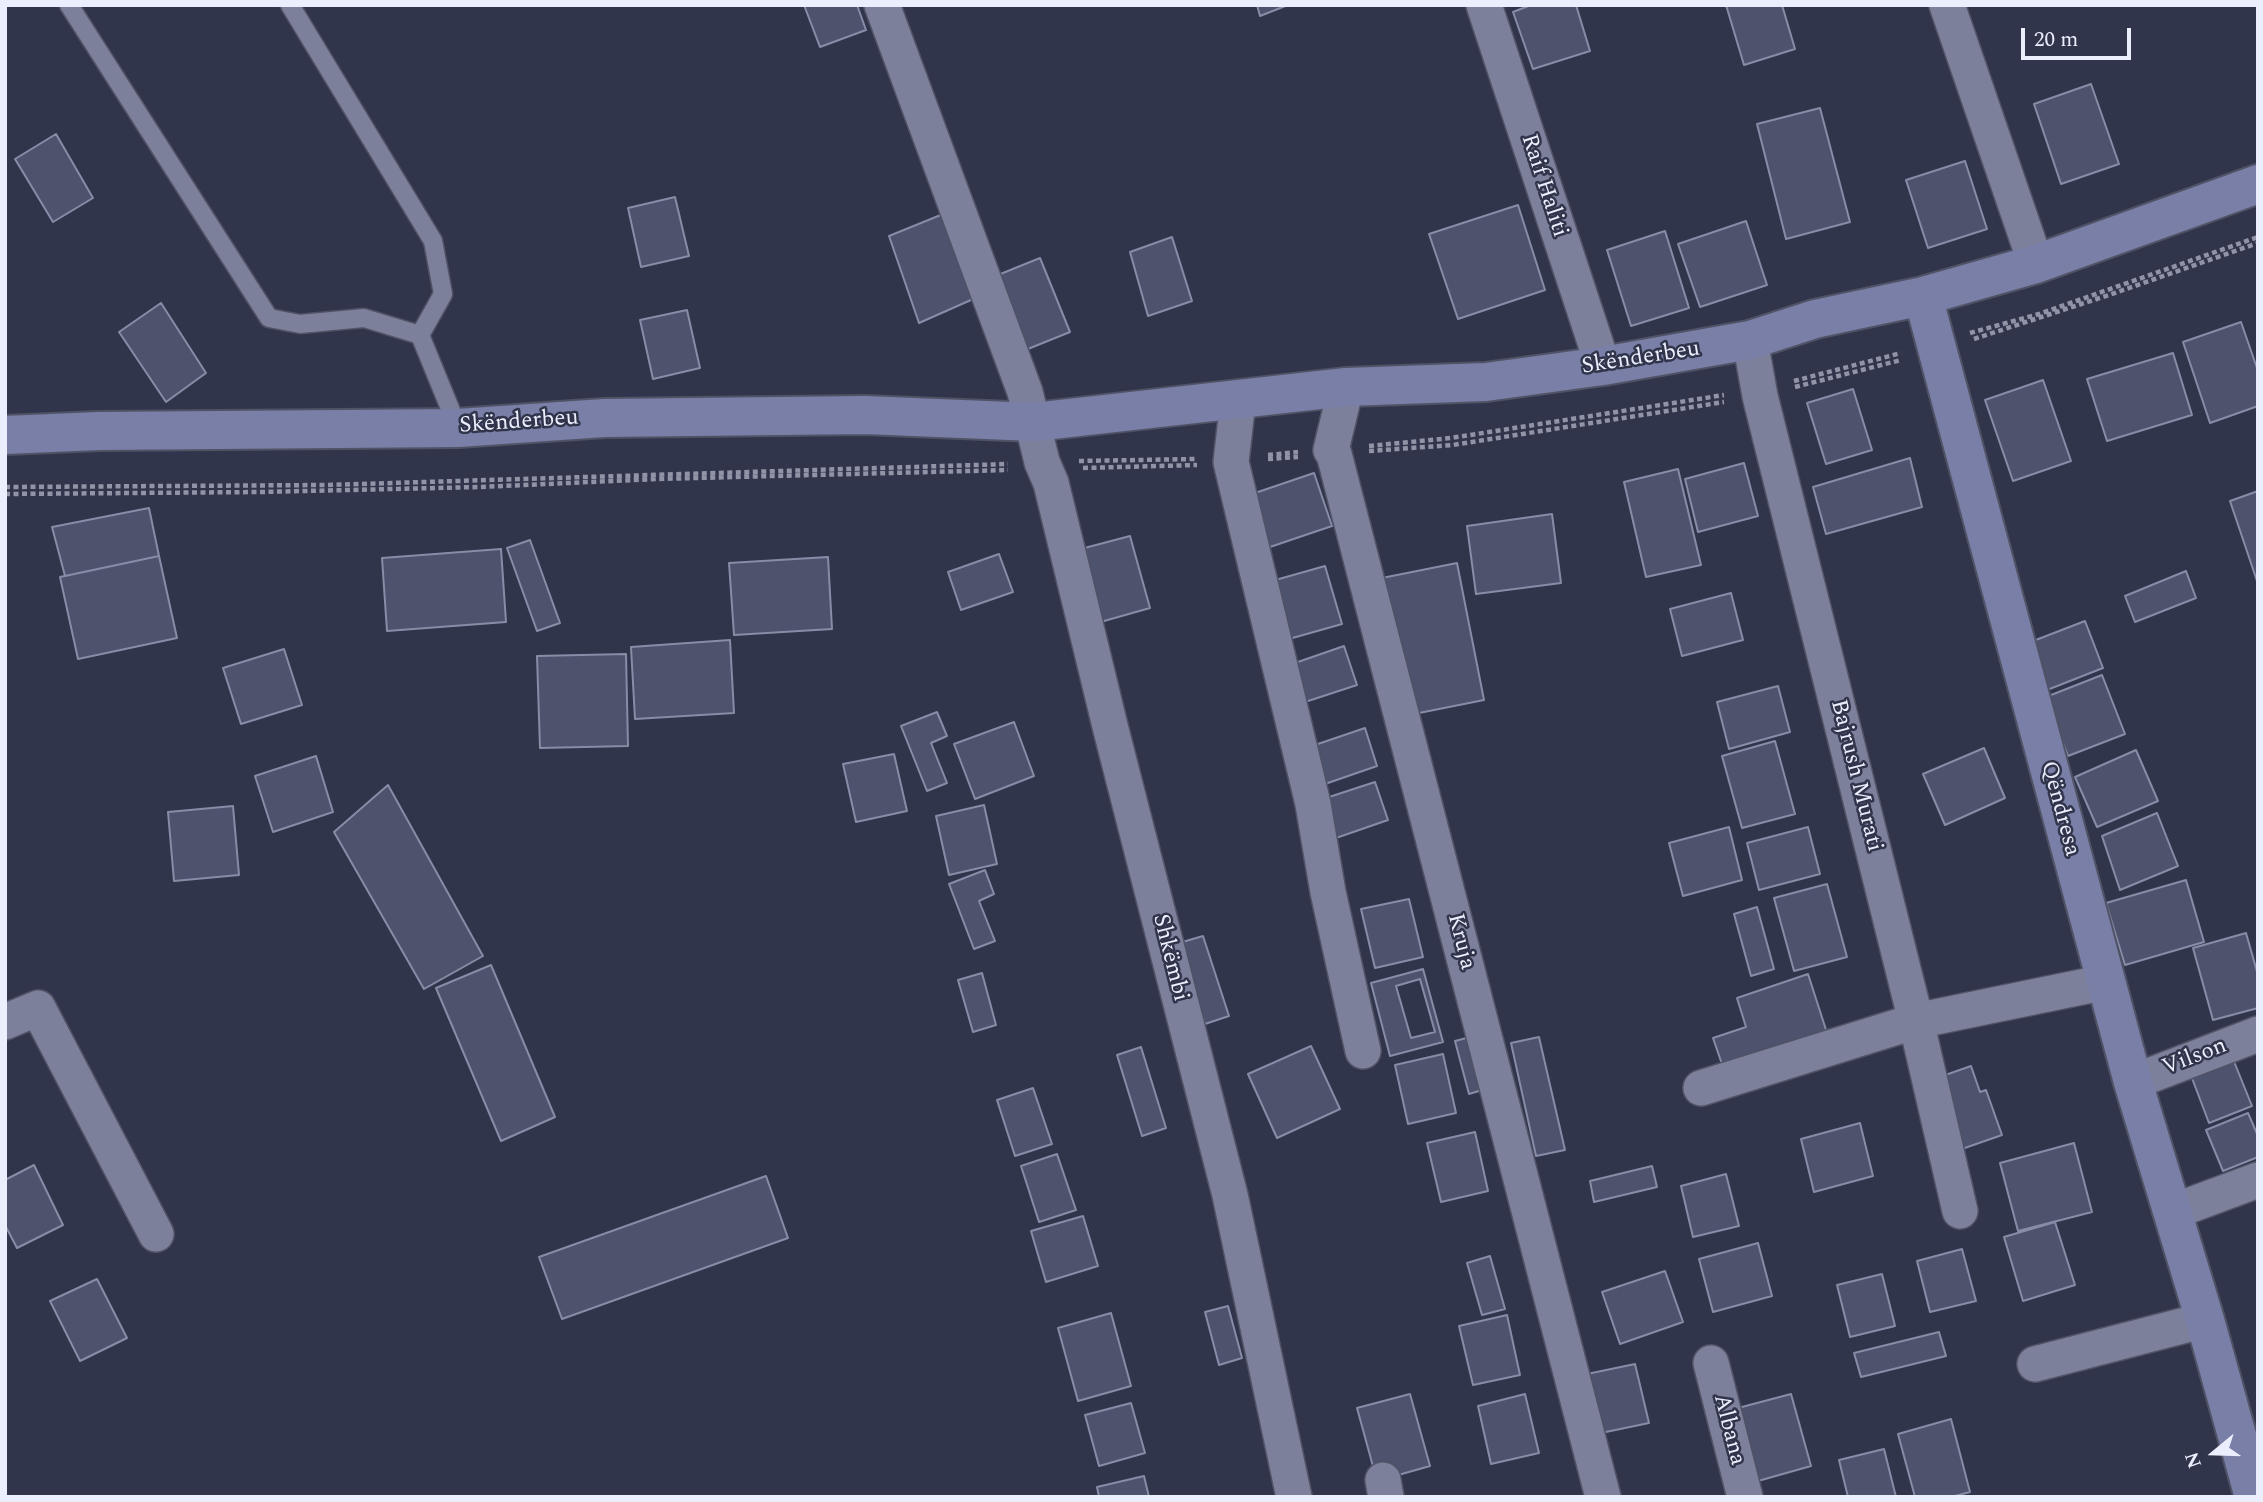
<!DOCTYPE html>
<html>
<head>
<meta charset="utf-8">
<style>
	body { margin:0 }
	#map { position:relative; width:2263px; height:1502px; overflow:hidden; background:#31354b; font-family:Spectral,serif }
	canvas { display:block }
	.frame { position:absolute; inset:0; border:7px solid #ebeefd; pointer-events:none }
	.north { position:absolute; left:2179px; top:1418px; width:70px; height:70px; -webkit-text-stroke:5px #31354b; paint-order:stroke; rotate:251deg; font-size:19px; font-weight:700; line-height:28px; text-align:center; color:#ebeefd }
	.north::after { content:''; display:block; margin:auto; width:24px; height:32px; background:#ebeefd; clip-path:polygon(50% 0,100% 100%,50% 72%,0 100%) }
	.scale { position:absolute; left:2021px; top:28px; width:110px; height:32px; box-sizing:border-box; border:4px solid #ebeefd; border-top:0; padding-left:9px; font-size:21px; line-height:24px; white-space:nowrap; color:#ebeefd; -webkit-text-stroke:5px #31354b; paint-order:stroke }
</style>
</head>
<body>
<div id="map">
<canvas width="2263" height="1502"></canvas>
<div class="frame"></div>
<div class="north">N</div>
<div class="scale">20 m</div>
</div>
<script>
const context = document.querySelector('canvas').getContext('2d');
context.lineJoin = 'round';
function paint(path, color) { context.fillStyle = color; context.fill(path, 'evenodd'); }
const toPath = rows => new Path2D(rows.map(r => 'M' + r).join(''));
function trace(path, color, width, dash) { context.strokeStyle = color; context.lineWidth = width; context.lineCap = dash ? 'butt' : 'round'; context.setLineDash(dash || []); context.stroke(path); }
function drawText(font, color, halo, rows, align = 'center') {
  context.font = font + ' Spectral,serif'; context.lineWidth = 5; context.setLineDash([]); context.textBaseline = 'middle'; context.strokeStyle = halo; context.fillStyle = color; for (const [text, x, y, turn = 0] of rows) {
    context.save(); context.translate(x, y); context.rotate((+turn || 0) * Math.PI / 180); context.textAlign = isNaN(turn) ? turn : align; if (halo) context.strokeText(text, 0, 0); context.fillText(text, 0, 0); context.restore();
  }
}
const building = toPath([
	[804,5,857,5,866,30,820,47,804,5],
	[1257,5,1288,5,1260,16,1257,5],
	[1531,5,1576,5,1590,51,1533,69,1513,12,1531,5],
	[1726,5,1782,5,1795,49,1744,65,1726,5],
	[2091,84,2119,164,2061,184,2034,104,2091,84],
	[1820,108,1850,222,1786,239,1757,124,1820,108],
	[56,134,93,198,53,222,15,159,56,134],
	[1965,161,1987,229,1928,248,1906,180,1965,161],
	[675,197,689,256,641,267,628,208,675,197],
	[1518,205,1545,290,1458,319,1429,234,1518,205],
	[948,212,980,296,919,323,889,236,948,212],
	[1746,221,1767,285,1700,307,1678,244,1746,221],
	[1665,231,1689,308,1631,326,1607,250,1665,231],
	[1172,237,1192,301,1148,316,1130,252,1172,237],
	[1040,258,1070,332,1023,351,993,277,1040,258],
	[161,303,206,373,166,402,119,332,161,303],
	[687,310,700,368,653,379,640,320,687,310],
	[2241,322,2258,371,2258,406,2210,423,2183,342,2241,322],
	[2173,353,2192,415,2107,441,2087,379,2173,353],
	[2043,380,2071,461,2013,481,1985,400,2043,380],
	[1853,389,1872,450,1826,464,1807,403,1853,389],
	[1910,458,1922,507,1826,534,1813,487,1910,458],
	[1744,463,1758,516,1698,532,1685,479,1744,463],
	[1678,469,1701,565,1646,577,1624,482,1678,469],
	[1314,473,1332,526,1270,547,1252,494,1314,473],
	[2258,491,2258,581,2257,581,2230,501,2258,491],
	[149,508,159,556,65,576,52,527,149,508],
	[1552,514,1561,583,1476,594,1467,526,1552,514],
	[1130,536,1150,608,1097,623,1077,550,1130,536],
	[530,540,560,623,537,631,507,548,530,540],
	[501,549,506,622,387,631,382,558,501,549],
	[999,554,1013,592,961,610,948,572,999,554],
	[159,556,177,638,78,659,60,577,159,556],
	[828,557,832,629,734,635,729,563,828,557],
	[1457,563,1484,700,1409,715,1382,578,1457,563],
	[1325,566,1342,624,1289,639,1272,581,1325,566],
	[2186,571,2196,598,2135,622,2125,596,2186,571],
	[1731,593,1743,640,1682,656,1670,609,1731,593],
	[2085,621,2103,668,2047,690,2028,643,2085,621],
	[730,640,734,713,635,719,631,647,730,640],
	[1344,646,1357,685,1305,702,1292,664,1344,646],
	[284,649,302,705,241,724,223,668,284,649],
	[626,654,628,746,540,748,537,656,626,654],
	[2102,675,2125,734,2068,756,2046,697,2102,675],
	[1778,686,1790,732,1729,749,1717,702,1778,686],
	[937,712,947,736,931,743,947,783,927,791,901,726,937,712],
	[1014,722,1034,776,975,799,954,744,1014,722],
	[1365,728,1377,766,1325,784,1312,746,1365,728],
	[1775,741,1795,814,1742,828,1722,756,1775,741],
	[1984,748,2005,798,1945,825,1923,774,1984,748],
	[2136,750,2158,801,2097,827,2075,777,2136,750],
	[894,754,907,811,856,822,843,764,894,754],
	[316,756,333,812,273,832,255,776,316,756],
	[1375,782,1388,820,1336,838,1323,799,1375,782],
	[388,785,483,956,424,989,334,832,388,785],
	[984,805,997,864,949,875,936,816,984,805],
	[233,806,239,875,174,881,168,812,233,806],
	[2157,813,2178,866,2120,890,2102,836,2157,813],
	[1729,827,1742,880,1683,896,1669,843,1729,827],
	[1808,827,1820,874,1759,890,1747,843,1808,827],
	[985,870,994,894,979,901,995,941,974,949,949,884,985,870],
	[2186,880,2204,942,2125,965,2106,903,2186,880],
	[1827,884,1847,957,1794,971,1774,898,1827,884],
	[1409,899,1423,957,1375,968,1361,909,1409,899],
	[1757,907,1774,969,1751,976,1734,914,1757,907],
	[2246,933,2258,975,2258,1008,2213,1020,2193,948,2246,933],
	[1203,936,1229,1016,1205,1024,1179,943,1203,936],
	[491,965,555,1117,501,1141,436,988,491,965],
	[1423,969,1443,1042,1390,1056,1371,983,1423,969],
	[982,973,996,1025,973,1032,958,980,982,973],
	[1808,974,1828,1036,1724,1070,1713,1038,1746,1027,1737,998,1808,974],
	[1420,979,1435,1032,1411,1038,1396,986,1420,979],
	[1478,1035,1492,1087,1469,1094,1455,1041,1478,1035],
	[1539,1037,1565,1150,1536,1156,1511,1043,1539,1037],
	[1311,1046,1340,1109,1277,1138,1248,1074,1311,1046],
	[1141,1047,1166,1128,1142,1136,1117,1055,1141,1047],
	[2229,1049,2252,1106,2209,1123,2187,1065,2229,1049],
	[1443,1054,1456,1113,1408,1124,1395,1065,1443,1054],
	[1971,1066,1980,1092,1986,1090,2002,1135,1959,1150,1934,1079,1971,1066],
	[1033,1088,1052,1144,1015,1156,997,1100,1033,1088],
	[2248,1113,2258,1136,2258,1157,2223,1171,2206,1130,2248,1113],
	[1860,1123,1873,1176,1814,1192,1801,1139,1860,1123],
	[1475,1132,1488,1191,1441,1202,1427,1143,1475,1132],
	[2074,1143,2092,1212,2018,1231,2000,1163,2074,1143],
	[1057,1154,1076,1210,1039,1222,1021,1166,1057,1154],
	[34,1165,63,1225,17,1248,5,1225,5,1180,34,1165],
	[1652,1166,1657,1187,1594,1202,1590,1181,1652,1166],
	[1726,1174,1739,1226,1693,1237,1681,1186,1726,1174],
	[766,1176,788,1238,562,1319,539,1257,766,1176],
	[1083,1216,1098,1266,1046,1282,1031,1231,1083,1216],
	[2055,1222,2075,1285,2023,1301,2004,1237,2055,1222],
	[1758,1243,1772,1296,1713,1312,1699,1259,1758,1243],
	[1962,1249,1976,1301,1930,1312,1917,1261,1962,1249],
	[1490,1256,1505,1309,1482,1315,1467,1263,1490,1256],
	[1665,1271,1683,1322,1620,1344,1602,1292,1665,1271],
	[1882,1274,1895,1326,1850,1337,1837,1285,1882,1274],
	[97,1279,127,1338,80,1361,50,1301,97,1279],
	[1228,1306,1242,1358,1219,1365,1205,1312,1228,1306],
	[1111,1313,1131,1386,1078,1401,1058,1328,1111,1313],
	[1507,1315,1520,1375,1473,1385,1459,1326,1507,1315],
	[1939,1332,1946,1356,1861,1377,1854,1353,1939,1332],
	[1635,1364,1649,1423,1601,1433,1587,1374,1635,1364],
	[1410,1394,1430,1466,1377,1481,1357,1408,1410,1394],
	[1525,1394,1539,1453,1491,1464,1478,1406,1525,1394],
	[1791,1394,1811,1466,1758,1481,1738,1408,1791,1394],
	[1131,1403,1145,1453,1099,1466,1085,1415,1131,1403],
	[1951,1419,1970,1492,1951,1497,1915,1497,1898,1434,1951,1419],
	[1884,1449,1896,1497,1848,1497,1839,1460,1884,1449],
	[1144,1476,1149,1497,1099,1497,1097,1487,1144,1476]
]);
paint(building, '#4d526d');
trace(building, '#878ca7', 2);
const lane = toPath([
	[69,5,269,318,300,324,364,318,420,335],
	[290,5,433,241,443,294,420,335],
	[420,335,458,428]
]);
const street = toPath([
	[882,5,1025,392,1042,462,1051,483,1110,726,1230,1195,1294,1497],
	[1484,5,1603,366],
	[1947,5,2036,264],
	[1750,340,1760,396,1916,1021,1960,1211],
	[1346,387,1331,450,1334,454,1603,1497],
	[1238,401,1231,462,1313,804,1328,892,1363,1051],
	[5,1022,38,1008,156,1234],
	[2133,1082,2258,1034],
	[1701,1088,1916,1021,2106,982],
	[2172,1212,2258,1180],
	[1711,1363,1745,1497],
	[2035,1364,2205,1320],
	[1383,1480,1386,1497]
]);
const secondary = toPath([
	[1923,296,2133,1082,2205,1320,2254,1497],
	[5,435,99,431,458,428,604,418,865,415,1034,422,1346,387,1486,382,1603,366,1750,340,1815,319,1923,296,2036,264,2258,184]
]);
trace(lane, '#505366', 21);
trace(street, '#505366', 38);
trace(secondary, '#505366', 42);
trace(toPath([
	[1970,333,2039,314,2258,237],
	[1974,339,2109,295,2258,243],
	[1794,381,1901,353],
	[1795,387,1901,360],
	[1369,446,1451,438,1724,395],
	[1369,451,1453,445,1724,402],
	[1268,455,1298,452],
	[1268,459,1298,457],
	[1079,461,1196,459],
	[1083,468,1197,465],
	[5,487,327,485,1008,464],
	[5,494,260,492,480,487,657,479,1008,470]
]), '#9094a6', 4.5, [5, 3.5]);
trace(lane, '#7c809b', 18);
trace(street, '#7c809b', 35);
trace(secondary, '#797fa6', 38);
drawText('23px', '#ebeefd', '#31354b', [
	["Raif Haliti",1543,186,72],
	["Skënderbeu",1641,359,-9],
	["Skënderbeu",519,423,-4],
	["Bajrush Murati",1855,776,76],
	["Qëndresa",2059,809,75],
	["Kruja",1460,942,76],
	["Shkëmbi",1169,958,76],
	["Vilson",2195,1058,-21],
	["Albana",1728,1430,76]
]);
</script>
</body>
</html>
